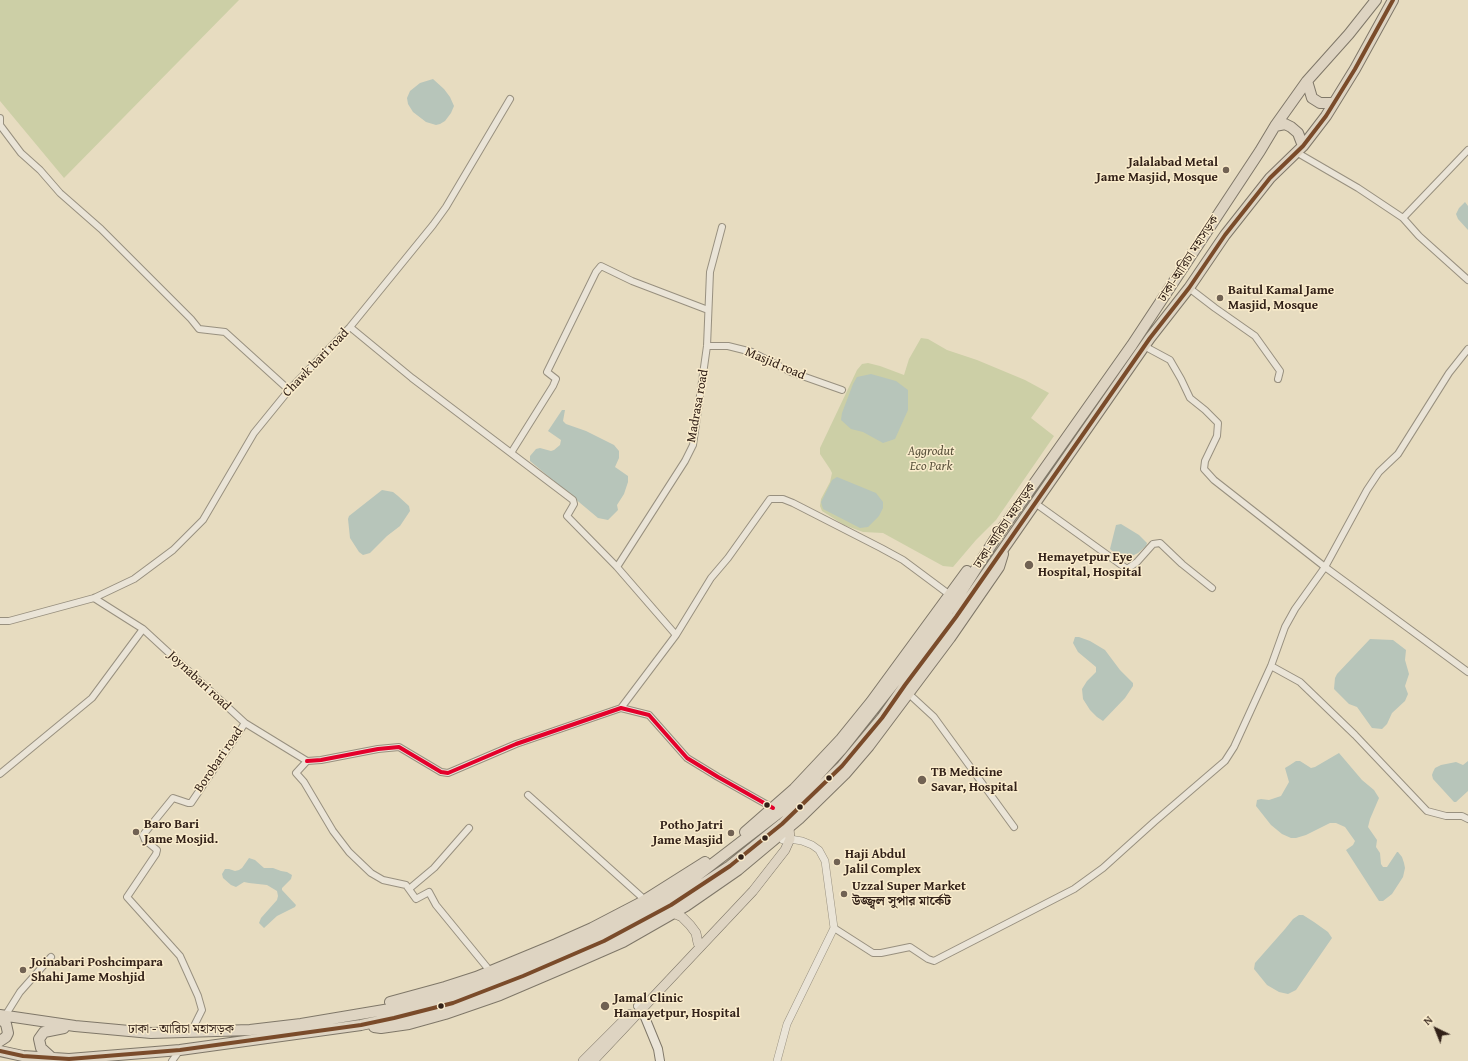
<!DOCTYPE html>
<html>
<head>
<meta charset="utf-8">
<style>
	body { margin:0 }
	#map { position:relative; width:1468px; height:1061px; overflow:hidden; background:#e7dcc0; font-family:"Gentium Book Plus",serif }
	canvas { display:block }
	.north { position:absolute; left:1416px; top:1009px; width:40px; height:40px; -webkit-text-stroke:3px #faeccc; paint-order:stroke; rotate:317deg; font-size:11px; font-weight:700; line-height:16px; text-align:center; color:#322118 }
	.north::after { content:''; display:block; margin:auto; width:14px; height:18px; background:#322118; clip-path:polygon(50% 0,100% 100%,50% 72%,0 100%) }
</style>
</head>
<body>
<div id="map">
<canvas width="1468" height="1061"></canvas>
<div class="north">N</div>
</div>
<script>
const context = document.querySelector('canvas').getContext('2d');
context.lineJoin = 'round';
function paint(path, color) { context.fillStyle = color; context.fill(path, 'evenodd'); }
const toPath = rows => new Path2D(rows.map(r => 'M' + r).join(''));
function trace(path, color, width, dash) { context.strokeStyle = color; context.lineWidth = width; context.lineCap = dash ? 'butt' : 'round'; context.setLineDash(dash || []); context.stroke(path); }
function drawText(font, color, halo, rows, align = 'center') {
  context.font = font + ' "Gentium Book Plus","Noto Serif Bengali",serif'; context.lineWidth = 3; context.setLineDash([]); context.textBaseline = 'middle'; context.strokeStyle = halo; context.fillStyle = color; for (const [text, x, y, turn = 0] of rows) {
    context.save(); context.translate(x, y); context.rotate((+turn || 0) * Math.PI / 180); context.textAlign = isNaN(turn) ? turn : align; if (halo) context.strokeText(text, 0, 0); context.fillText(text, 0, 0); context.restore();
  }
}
paint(toPath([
	[0,0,239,0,64,178,0,101],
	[921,338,928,339,947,350,977,360,1025,380,1049,393,1031,418,1054,436,996,520,976,540,953,567,943,566,883,533,863,532,844,525,822,511,820,506,821,499,830,482,832,473,830,469,820,454,820,448,857,370,862,364,868,363,880,366,904,375,909,359]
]), '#cccfa6');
paint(toPath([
	[433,79,444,89,450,97,454,106,451,113,445,121,440,124,436,125,426,122,413,112,408,104,407,98,410,91,420,83],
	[1465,202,1468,206,1468,230,1458,219,1456,214,1459,208],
	[871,374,896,381,908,390,908,410,895,439,883,443,863,432,851,429,841,420,842,413,853,384,857,377],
	[562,410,565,410,563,421,566,424,586,431,614,445,619,451,619,458,615,467,628,476,628,482,624,494,617,505,618,510,608,520,598,518,530,461,530,456,536,449,540,448,551,451,554,450,560,445,561,440,548,431],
	[837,477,876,493,883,502,883,508,879,516,868,527,860,528,823,509,821,502,832,480],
	[382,490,393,492,398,496,409,506,410,511,400,526,387,536,370,553,363,555,359,552,350,538,348,519,349,516],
	[1121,524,1139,535,1147,543,1146,546,1138,553,1124,560,1120,558,1110,549,1116,525],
	[1075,637,1079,637,1090,641,1105,650,1120,670,1133,683,1133,686,1125,698,1103,721,1097,717,1090,710,1083,699,1082,689,1087,681,1096,672,1096,667,1078,652,1073,643],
	[1370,639,1393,640,1406,650,1405,660,1409,674,1405,686,1408,694,1405,701,1392,713,1387,724,1382,729,1372,728,1357,707,1349,704,1334,689,1335,678,1337,674],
	[1339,753,1362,780,1374,790,1379,798,1370,819,1368,827,1377,840,1376,847,1380,853,1381,864,1383,867,1387,867,1397,852,1398,852,1402,857,1404,863,1405,868,1403,877,1392,894,1383,901,1379,901,1377,898,1346,850,1353,845,1355,841,1345,827,1336,823,1330,823,1306,835,1296,838,1291,838,1282,834,1271,825,1256,806,1257,800,1261,799,1269,800,1281,796,1289,782,1285,768,1290,765,1296,761,1300,761,1311,768,1315,767],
	[1468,761,1468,791,1456,802,1454,802,1433,779,1432,775,1433,772,1435,768,1441,765,1456,762,1463,765],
	[249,858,255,860,264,868,273,868,281,871,287,872,292,875,291,879,282,888,282,890,296,905,295,907,277,916,264,928,259,923,261,918,277,900,278,896,277,891,267,885,249,883,244,882,236,887,231,885,223,878,222,874,225,869,229,869,235,871,239,870,242,868],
	[1299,915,1303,915,1314,922,1328,932,1332,938,1296,990,1288,994,1279,992,1267,985,1254,969,1255,963,1285,929,1293,919]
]), '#b7c5ba');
const minor = toPath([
	[0,118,0,125,21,153,40,170,60,193,101,229,191,319,199,329,225,332,289,390],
	[1296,152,1358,188,1403,218,1419,236,1468,280],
	[1403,218,1468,150],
	[1189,288,1215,308,1255,336,1280,371,1278,379],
	[350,327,412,378,573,500,574,504,567,516,617,567,676,635],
	[707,346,728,346,752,352,791,372,842,390],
	[1144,346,1170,360,1181,379,1190,398,1205,410,1218,423,1217,436,1205,461,1204,469,1214,480,1325,567,1468,672],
	[511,453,553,386,556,379,547,372,596,272,601,266,632,281,708,310],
	[1035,503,1127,569,1137,562,1153,544,1160,543,1182,564,1212,588],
	[617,567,685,461,693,445,707,346,710,272,722,227],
	[94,598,143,629,245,723,307,761],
	[0,621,9,621,94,598,134,579,173,550,203,520,254,433,289,390,350,327,433,225,446,207,510,99],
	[1271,666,1300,682,1355,735,1427,811,1446,816,1462,816,1468,819],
	[909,694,934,717,1014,827],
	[621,708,676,635,711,578,728,558,770,499,783,499,793,503,881,548,903,560,950,595],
	[307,761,321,760,378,749,399,747,441,772,448,773,516,744,621,708,649,715,687,758,718,777,773,808],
	[307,761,296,773,304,782,333,831,349,852,371,873,383,880,406,885,416,899,429,892,436,905,490,971],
	[0,774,92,698,143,629],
	[528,795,645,900],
	[409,889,434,868,469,828],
	[834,928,873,953,881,953,910,947,928,959,934,961,1074,889,1103,868,1154,822,1225,761,1234,747,1271,666,1285,627,1295,609,1325,567,1367,490,1379,472,1398,454,1449,373,1468,349],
	[5,1016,20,992,51,957],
	[191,1032,202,1010,198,996,180,956,127,897,156,854,157,850,145,840,143,835,173,798,188,803,191,803,245,723],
	[172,1061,180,1050]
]);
const tertiary = toPath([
	[777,1061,787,1024,834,928,825,861,819,850,812,845,802,841,790,839,783,840]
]);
const secondary = toPath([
	[638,1006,642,1010,658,1049,660,1061]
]);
const primary = toPath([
	[673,913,682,917,690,925,696,933,698,943],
	[583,1061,630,1014],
	[593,1061,753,891,785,850,790,839,789,828]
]);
const trunk = toPath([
	[1307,81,1312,98,1320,103,1334,103],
	[1275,126,1285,124,1291,127,1298,133,1303,146],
	[745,832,794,789,841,739,871,702,967,571],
	[390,1002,445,987,476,977,556,944,592,928,640,903,705,862],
	[0,1015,75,1026,151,1033,250,1030,301,1024,384,1010,416,1004,471,987,541,959,606,931,659,901,698,875,780,812,811,783,842,749,918,653,960,594,995,539,1132,345,1260,151,1275,126,1307,81,1349,34,1376,0],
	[0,1018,6,1024,8,1033,6,1037,0,1041],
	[374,1027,381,1028,409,1024,445,1014,500,995,575,963,623,942,686,906,738,870,799,819,845,774,869,746,950,638,999,567,1003,554],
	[0,1051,23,1056,69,1059,180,1050,361,1025,394,1018,453,1003,523,976,604,941,671,905,730,866,782,824,842,766,882,718,905,685,956,617,1150,338,1189,288,1225,235,1270,178,1303,146,1326,116,1355,69,1393,0],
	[52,1058,41,1048,39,1039,44,1032,64,1028]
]);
trace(minor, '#98907f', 8);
trace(tertiary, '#98907f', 8);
trace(secondary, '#7f7768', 10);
trace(primary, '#7f7768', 10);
trace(trunk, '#7f7768', 12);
trace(minor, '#eae4d7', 6);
trace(tertiary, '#eae4d7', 7);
trace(secondary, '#eae4d7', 8);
trace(primary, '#ded4c2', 9);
trace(trunk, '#ded4c2', 10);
trace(toPath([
	[0,1051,23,1056,69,1059,180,1050,361,1025,394,1018,453,1003,523,976,604,941,671,905,730,866,782,824,842,766,882,718,905,685,956,617,1150,338,1189,288,1225,235,1270,178,1303,146,1326,116,1355,69,1393,0]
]), '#7a4b2a', 4);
trace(toPath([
	[307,761,321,760,378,749,399,747,441,772,448,773,516,744,621,708,649,715,687,758,718,777,773,808]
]), '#e4002b', 4);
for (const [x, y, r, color] of [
	[1226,170,4,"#716253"],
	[1220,298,4,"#716253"],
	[1029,565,5,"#716253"],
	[829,778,3.5,"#322118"],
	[922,780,5,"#716253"],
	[767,805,3.5,"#322118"],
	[800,807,3.5,"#322118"],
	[136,832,4,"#716253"],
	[731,833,4,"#716253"],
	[765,838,3.5,"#322118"],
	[741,857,3.5,"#322118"],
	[837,862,4,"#716253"],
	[844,894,4,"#716253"],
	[23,970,4,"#716253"],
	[441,1006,3.5,"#322118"],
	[605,1006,5,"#716253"]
]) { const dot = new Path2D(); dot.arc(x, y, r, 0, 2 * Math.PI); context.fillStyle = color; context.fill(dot); trace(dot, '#faeccc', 1.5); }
drawText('bold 13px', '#322118', '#faeccc', [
	["Jalalabad Metal",1218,163,"right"],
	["Jame Masjid, Mosque",1218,178,"right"],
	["Baitul Kamal Jame",1228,291],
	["Masjid, Mosque",1228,306],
	["Hemayetpur Eye",1038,558],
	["Hospital, Hospital",1038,573],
	["TB Medicine",931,773],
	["Savar, Hospital",931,788],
	["Baro Bari",144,825],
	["Jame Mosjid.",144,840],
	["Potho Jatri",723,826,"right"],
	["Jame Masjid",723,841,"right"],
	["Haji Abdul",845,855],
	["Jalil Complex",845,870],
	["Uzzal Super Market",852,887],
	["উজ্জ্বল সুপার মার্কেট",852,902],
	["Joinabari Poshcimpara",31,963],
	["Shahi Jame Moshjid",31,978],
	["Jamal Clinic",614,999],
	["Hamayetpur, Hospital",614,1014]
], 'left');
drawText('13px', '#322118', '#faeccc', [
	["ঢাকা-আরিচা মহাসড়ক",1189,259,-57],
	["Chawk bari road",316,363,-46],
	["Masjid road",775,364,23],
	["Madrasa road",698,406,-80],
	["ঢাকা-আরিচা মহাসড়ক",1005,526,-56],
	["Joynabari road",199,681,43],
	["Borobari road",219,760,-56],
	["ঢাকা - আরিচা মহাসড়ক",181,1030]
]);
drawText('italic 13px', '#5a523c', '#faeccc', [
	["Aggrodut",931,452],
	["Eco Park",931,467]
]);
</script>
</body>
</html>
